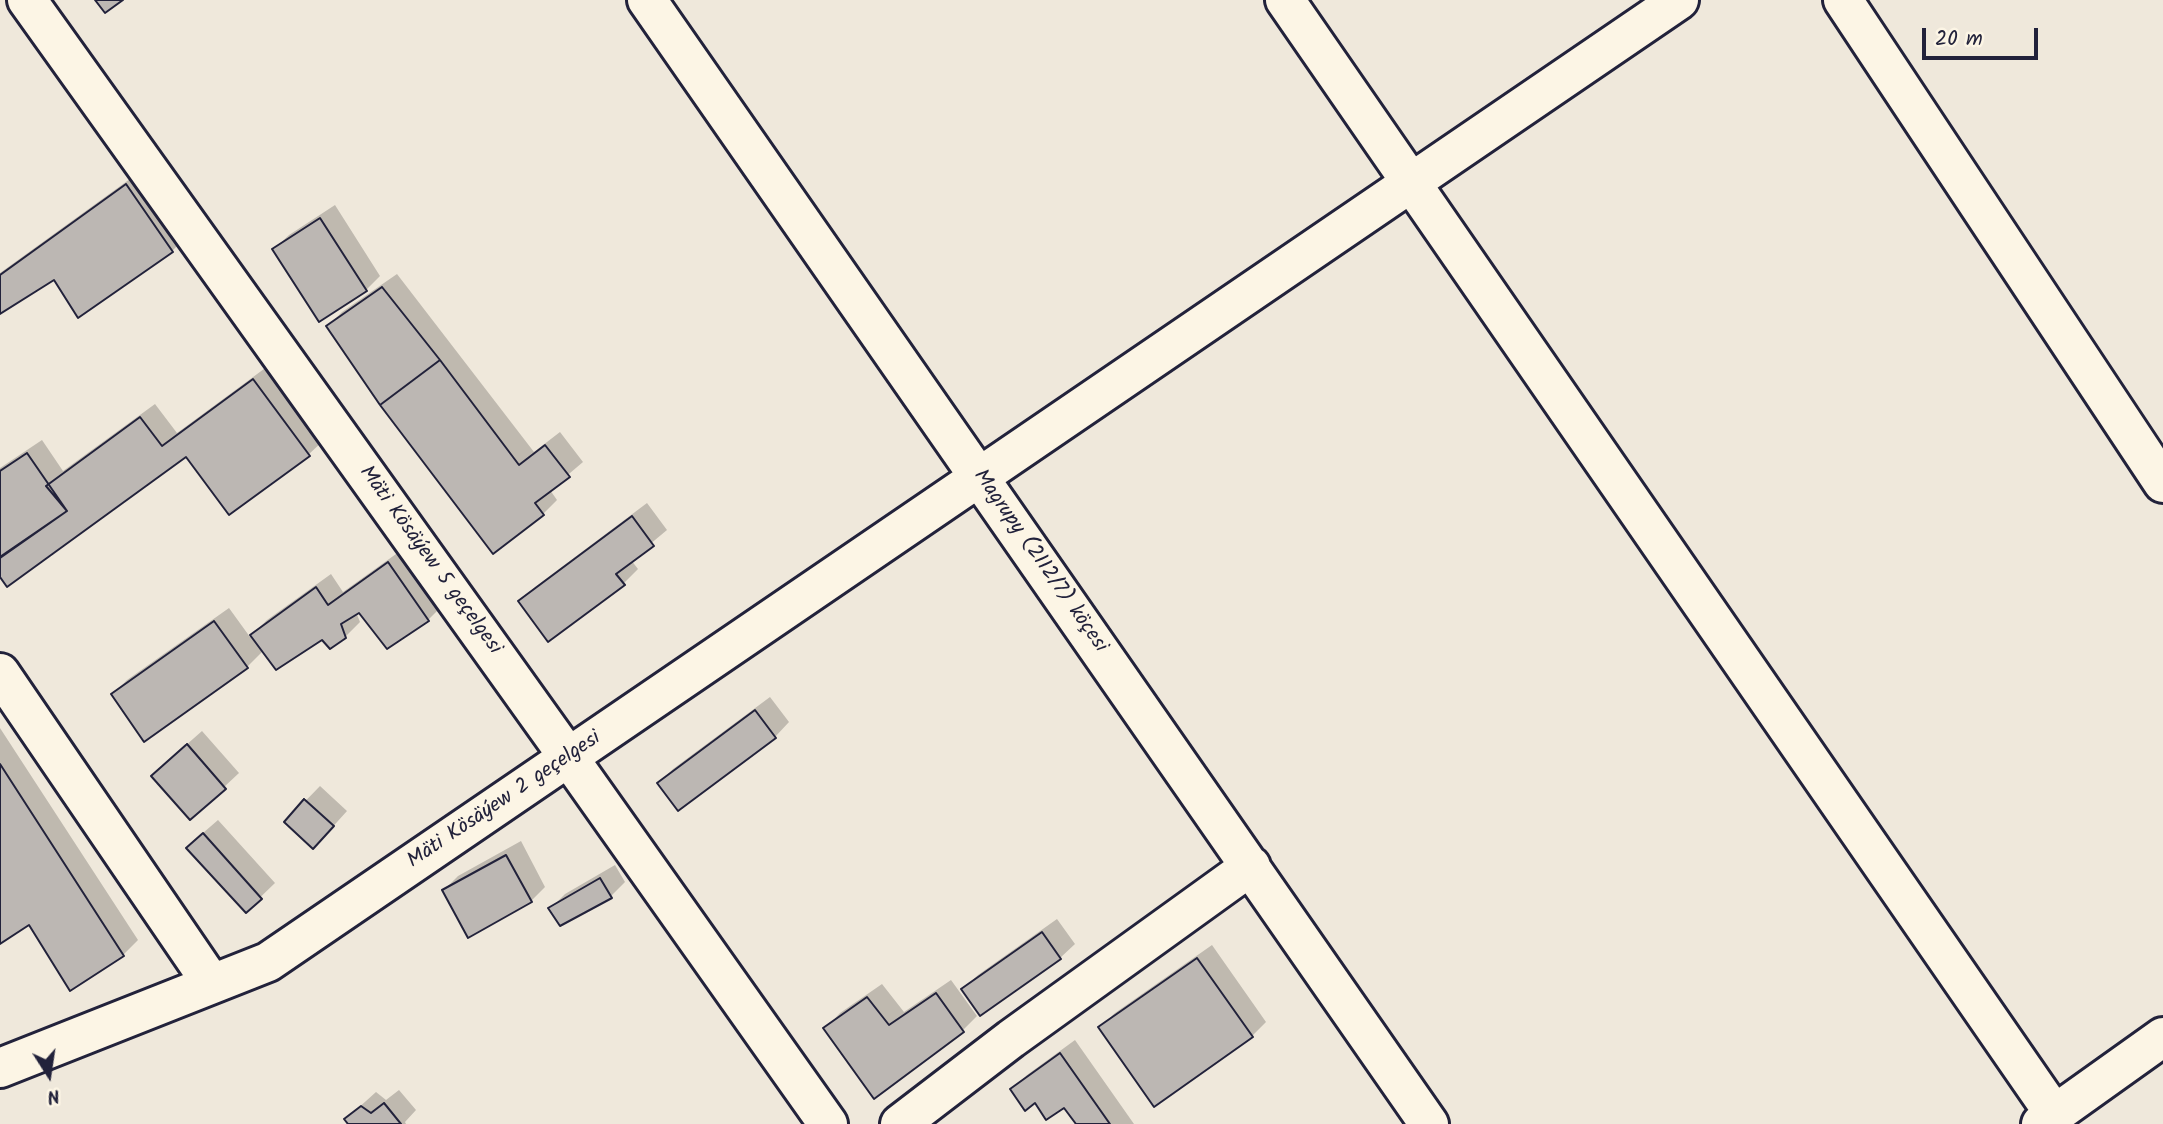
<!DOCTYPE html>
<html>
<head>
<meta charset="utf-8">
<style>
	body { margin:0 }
	#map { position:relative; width:2163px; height:1124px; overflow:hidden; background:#efe8db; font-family:Kalam,sans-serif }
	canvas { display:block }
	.north { position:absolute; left:14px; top:1040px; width:70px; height:70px; -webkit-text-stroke:5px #fcf5e5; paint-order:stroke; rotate:168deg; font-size:19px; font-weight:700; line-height:28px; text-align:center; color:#22223b }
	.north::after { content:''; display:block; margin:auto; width:24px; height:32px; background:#22223b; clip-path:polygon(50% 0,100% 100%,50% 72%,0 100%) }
	.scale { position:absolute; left:1922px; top:28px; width:116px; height:32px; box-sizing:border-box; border:4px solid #22223b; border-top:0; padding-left:9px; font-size:21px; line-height:24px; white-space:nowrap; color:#22223b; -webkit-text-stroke:5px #fcf5e5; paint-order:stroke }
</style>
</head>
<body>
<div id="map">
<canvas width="2163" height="1124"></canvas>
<div class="north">N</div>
<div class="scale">20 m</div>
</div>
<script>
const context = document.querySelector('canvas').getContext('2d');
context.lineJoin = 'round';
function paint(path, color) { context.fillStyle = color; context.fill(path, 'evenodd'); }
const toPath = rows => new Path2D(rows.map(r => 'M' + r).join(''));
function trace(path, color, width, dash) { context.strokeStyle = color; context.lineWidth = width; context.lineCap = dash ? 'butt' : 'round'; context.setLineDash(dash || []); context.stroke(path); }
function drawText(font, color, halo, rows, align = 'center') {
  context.font = font + ' Kalam,sans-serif'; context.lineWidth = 5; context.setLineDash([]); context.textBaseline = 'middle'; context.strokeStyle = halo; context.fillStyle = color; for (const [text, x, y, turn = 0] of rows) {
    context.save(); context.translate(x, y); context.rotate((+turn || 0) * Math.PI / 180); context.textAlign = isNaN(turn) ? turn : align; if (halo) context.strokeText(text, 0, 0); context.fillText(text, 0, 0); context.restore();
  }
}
paint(toPath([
	[141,171,186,237,172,251,54,277,0,312,0,273],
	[335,205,380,276,366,290,274,249,289,235],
	[397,274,534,452,560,432,583,462,550,490,557,500,543,514,328,326,342,312],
	[268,366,323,441,308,455,186,454,0,574,0,468,42,440,63,471,155,404,177,433],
	[647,503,667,530,631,560,638,569,623,584,520,601,535,587],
	[403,549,442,606,428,620,360,610,356,612,360,622,345,637,322,637,264,650,247,667,113,694,127,680,229,608,250,637,267,620,331,574,343,592],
	[770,697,789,722,775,737,659,783,673,769],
	[0,728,138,940,123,955,71,988,29,923,0,942],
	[202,731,239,773,191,818,168,761],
	[320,786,347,811,328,832,286,821],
	[218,820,275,883,246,911,203,833],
	[521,841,545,887,531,901,444,890,458,876],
	[615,865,625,882,611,896,551,908,565,894],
	[1057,919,1075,944,1060,958,981,1014,963,989,978,975],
	[1212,945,1266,1022,1252,1036,1100,1027,1115,1013],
	[951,980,977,1016,963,1030,874,1096,826,1028,840,1013,882,984,904,1012],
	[1075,1040,1134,1124,1078,1124,1065,1106,1035,1101,1012,1090,1027,1075],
	[399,1090,416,1110,405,1122,406,1124,350,1124,346,1119,376,1092,386,1100]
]), '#0003');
const building = toPath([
	[95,0,123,0,105,13,95,0],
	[126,184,173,252,78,318,54,280,0,314,0,275,126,184],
	[320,218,367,291,319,322,272,249,320,218],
	[382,287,440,360,380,405,326,326,382,287],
	[440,360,519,465,545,445,570,477,535,503,544,515,493,554,380,405,440,360],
	[253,379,310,456,229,515,186,457,7,587,0,577,0,558,67,511,46,486,140,417,162,446,253,379],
	[27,453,67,511,0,557,0,471,27,453],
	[632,516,654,546,616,574,625,585,548,642,518,601,632,516],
	[388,562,429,621,387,649,359,613,341,624,346,638,330,649,322,640,276,670,250,635,316,587,328,605,388,562],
	[214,621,248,668,144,742,111,694,214,621],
	[755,710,776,738,678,811,657,783,755,710],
	[187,744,226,789,190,820,151,776,187,744],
	[0,764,124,956,70,991,29,925,0,944,0,764],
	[304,799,334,826,313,849,284,822,304,799],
	[203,833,262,899,246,913,186,848,203,833],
	[506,855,532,902,468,938,442,890,506,855],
	[600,878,612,898,560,926,548,908,600,878],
	[1042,932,1061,959,980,1016,961,989,1042,932],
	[1197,958,1253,1037,1154,1107,1098,1027,1197,958],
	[936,993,964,1032,874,1099,823,1028,867,997,889,1025,936,993],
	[1060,1053,1110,1124,1076,1124,1064,1108,1046,1120,1035,1103,1025,1111,1010,1089,1060,1053],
	[384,1103,401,1124,348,1124,344,1119,361,1106,371,1113,384,1103]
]);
paint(building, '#bcb7b3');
trace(building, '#22223b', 2);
const minor = toPath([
	[27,0,569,758,828,1124],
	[647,0,1429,1124],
	[1285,0,2055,1115],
	[1843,0,2163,483],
	[0,673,212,984],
	[0,1068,268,962,1679,0],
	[900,1124,1011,1039,1251,866],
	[2041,1124,2163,1037]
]);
trace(minor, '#22223b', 44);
trace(minor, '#fcf5e5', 38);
drawText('21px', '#22223b', '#fcf5e5', [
	["Mäti Kösäýew 5 geçelgesi",429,561,54],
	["Magrupy (2112/7) köçesi",1039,562,55],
	["Mäti Kösäýew 2 geçelgesi",505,801,-34]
]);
</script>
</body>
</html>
